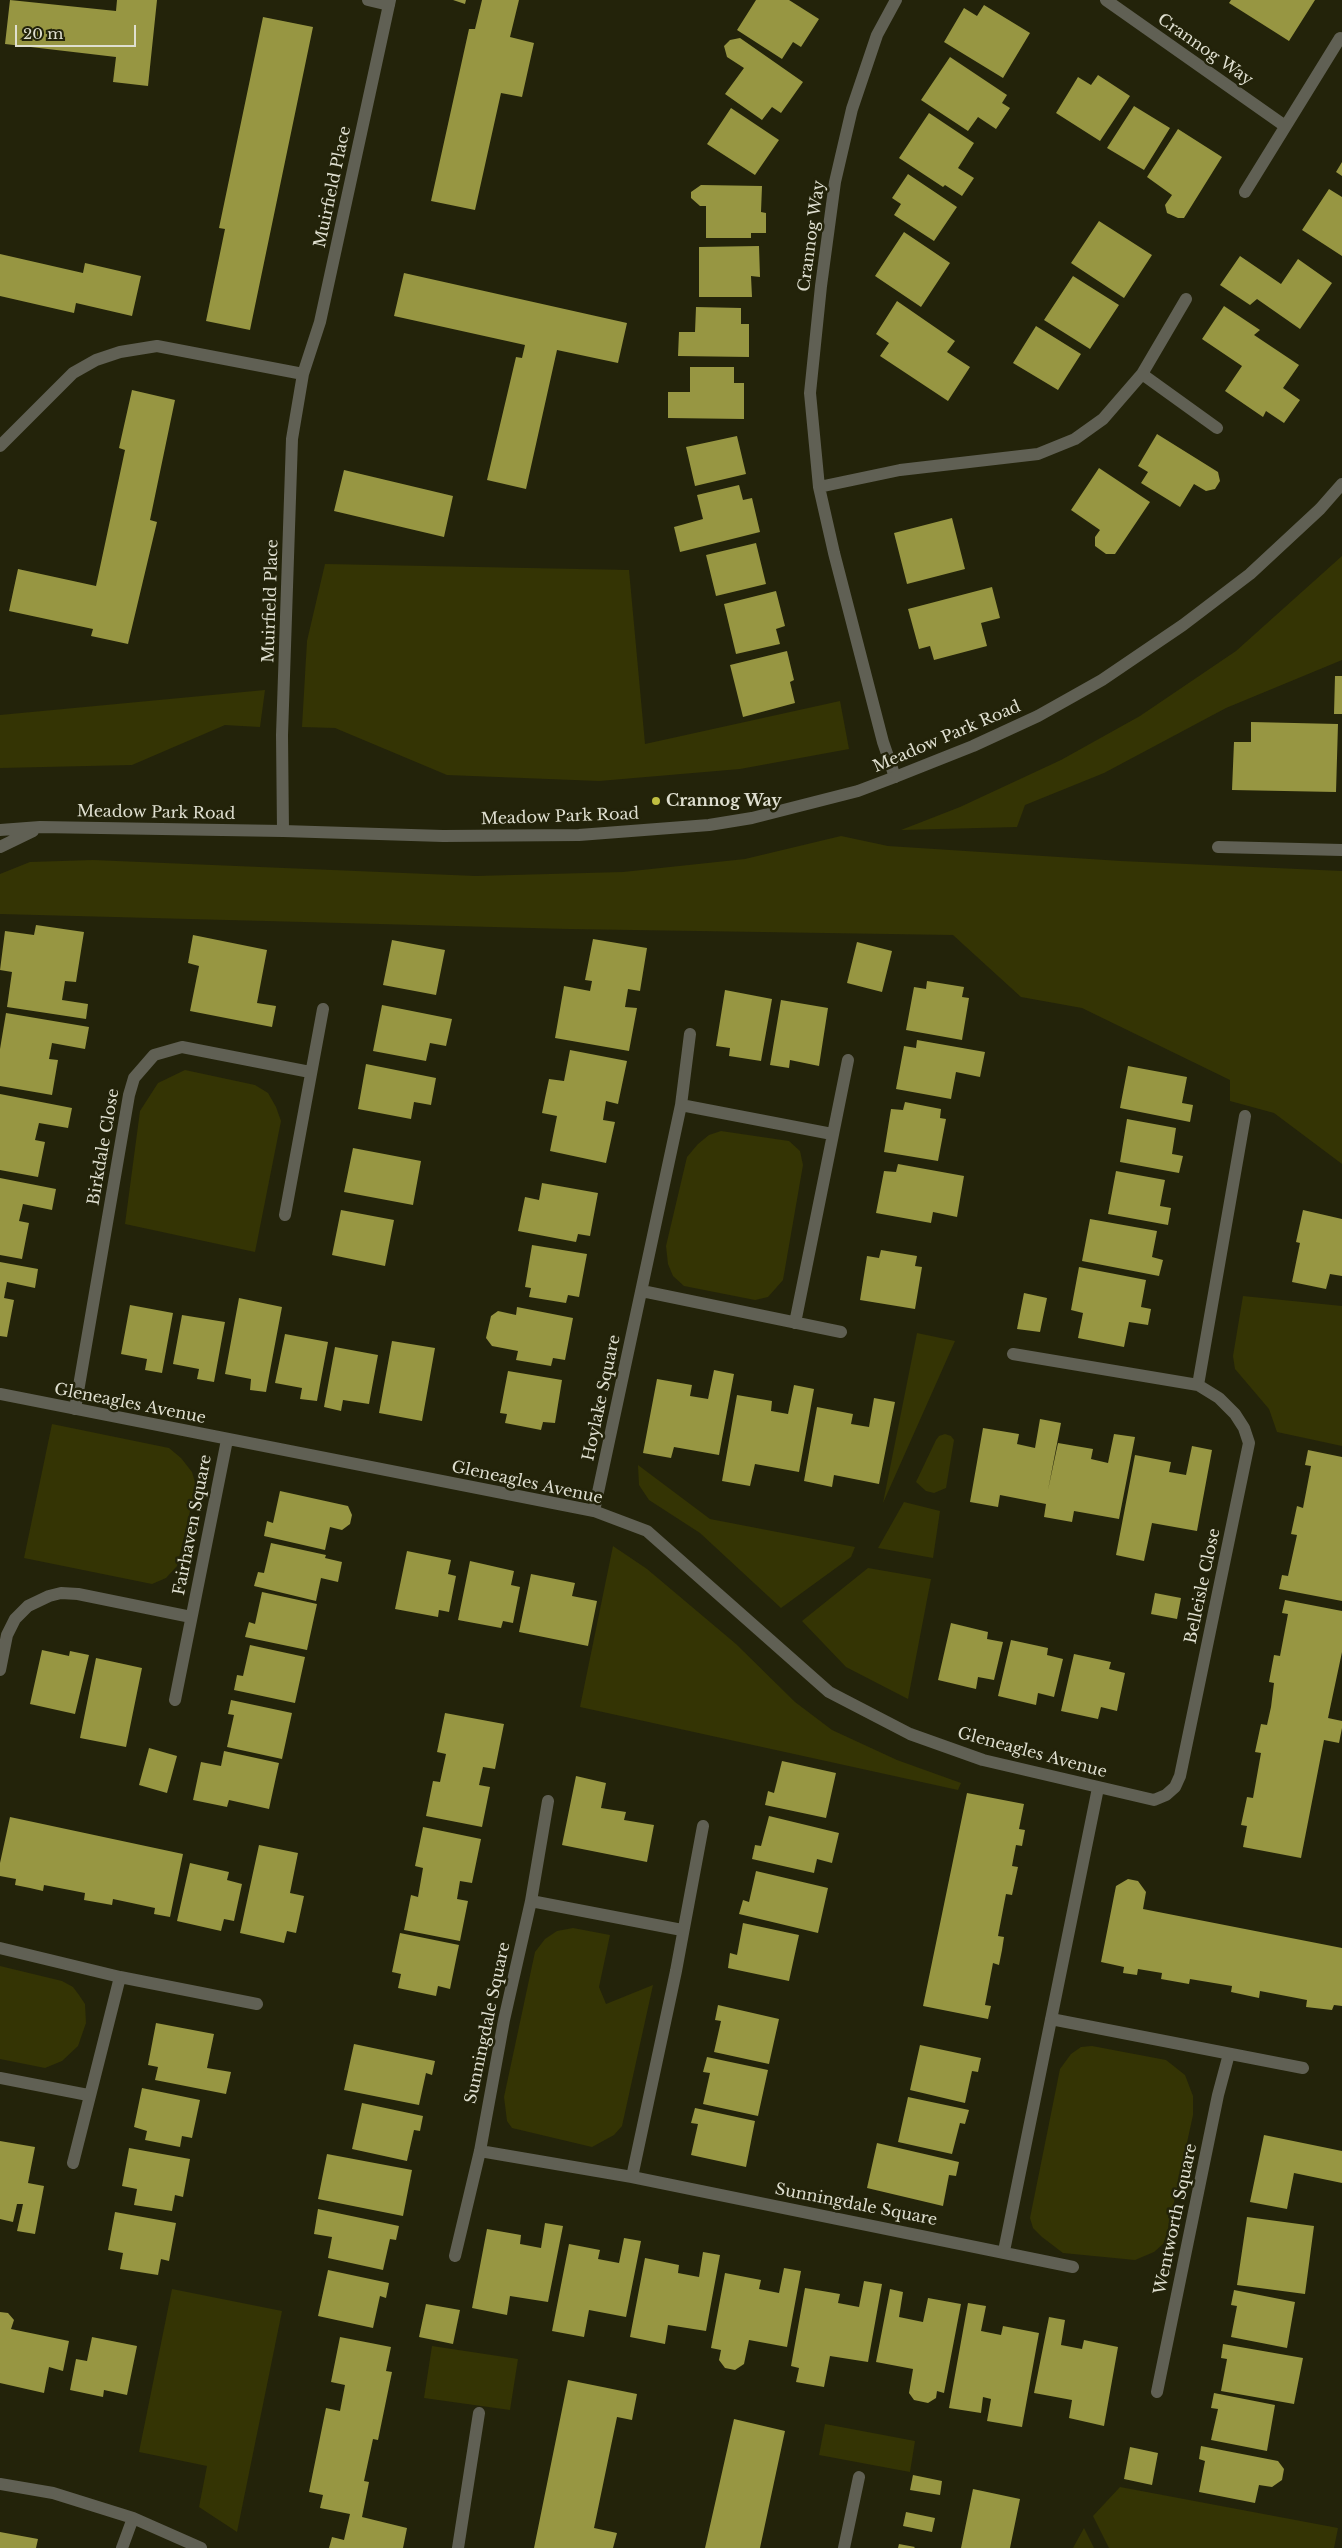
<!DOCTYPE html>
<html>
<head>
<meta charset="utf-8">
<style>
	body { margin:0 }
	#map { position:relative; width:1342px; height:2548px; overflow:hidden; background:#23230a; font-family:"Libre Baskerville",serif }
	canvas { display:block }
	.scale { position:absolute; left:15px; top:25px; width:121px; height:22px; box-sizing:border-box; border:2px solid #dfdfd0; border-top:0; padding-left:6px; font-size:15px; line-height:18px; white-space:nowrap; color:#dfdfd0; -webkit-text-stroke:4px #23230a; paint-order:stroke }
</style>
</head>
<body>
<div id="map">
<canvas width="1342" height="2548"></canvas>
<div class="scale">20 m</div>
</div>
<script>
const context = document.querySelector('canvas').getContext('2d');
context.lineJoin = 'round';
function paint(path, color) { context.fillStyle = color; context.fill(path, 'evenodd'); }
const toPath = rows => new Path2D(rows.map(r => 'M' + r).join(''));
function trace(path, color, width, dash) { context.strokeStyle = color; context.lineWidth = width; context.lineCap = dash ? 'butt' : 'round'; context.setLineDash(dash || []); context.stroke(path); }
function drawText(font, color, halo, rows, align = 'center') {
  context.font = font + ' "Libre Baskerville",serif'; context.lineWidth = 5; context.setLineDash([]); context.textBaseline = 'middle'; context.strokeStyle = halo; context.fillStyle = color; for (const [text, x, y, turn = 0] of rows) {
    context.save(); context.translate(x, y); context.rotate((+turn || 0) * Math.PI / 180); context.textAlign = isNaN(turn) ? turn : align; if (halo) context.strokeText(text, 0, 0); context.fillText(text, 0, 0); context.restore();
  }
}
paint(toPath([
	[1342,556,1342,660,1226,708,1104,773,1025,805,1017,827,901,830,960,807,1061,760,1140,716,1236,651],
	[325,564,629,570,645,744,840,701,849,749,740,769,599,781,447,775,335,728,302,727,307,641],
	[265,690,260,727,225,725,132,765,0,768,0,715],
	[841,836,888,846,1121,861,1342,871,1342,1164,1274,1113,1230,1101,1230,1080,1082,1008,1021,997,953,935,569,929,0,914,0,874,30,862,93,860,476,876,623,872,745,859],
	[185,1070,255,1085,268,1093,276,1107,281,1121,255,1252,125,1224,140,1111,158,1083],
	[721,1131,789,1141,800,1151,803,1165,783,1280,768,1297,755,1300,684,1286,673,1276,668,1264,666,1246,687,1157,698,1144,709,1135],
	[1243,1296,1342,1306,1342,1446,1277,1432,1269,1409,1235,1369,1233,1356],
	[917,1333,955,1341,883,1503],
	[52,1424,169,1448,181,1458,192,1472,196,1486,177,1566,166,1578,152,1584,24,1558],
	[945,1434,951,1436,954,1440,946,1488,934,1493,926,1491,916,1482,936,1440,939,1436],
	[638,1465,710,1519,855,1547,851,1557,781,1608,700,1533,649,1500,639,1485],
	[904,1502,940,1511,933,1558,878,1548],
	[613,1546,647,1569,736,1644,795,1702,832,1730,897,1760,961,1783,958,1790,580,1707],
	[868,1568,931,1579,908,1699,846,1667,802,1621],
	[573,1928,610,1935,599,1987,606,2004,653,1985,622,2126,614,2135,592,2147,512,2128,507,2121,504,2097,535,1952,545,1939,557,1931],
	[0,1966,62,1981,73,1987,79,1995,85,2004,86,2023,78,2046,62,2061,45,2068,0,2059],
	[1092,2046,1166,2060,1185,2075,1193,2096,1193,2115,1167,2234,1163,2244,1154,2252,1135,2260,1063,2253,1042,2237,1033,2228,1030,2218,1060,2069,1071,2054,1081,2047],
	[172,2289,282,2311,237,2532,199,2507,207,2466,139,2452],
	[432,2346,518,2359,510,2410,424,2398],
	[825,2424,915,2441,910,2472,819,2455],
	[1120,2487,1338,2528,1334,2548,1109,2548,1093,2516],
	[1084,2528,1094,2548,1073,2548]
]), '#343404');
paint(toPath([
	[10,0,116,11,117,0,157,0,148,86,113,82,116,57,5,44],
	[453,0,466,0,465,4],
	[482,0,519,0,510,37,534,43,522,97,501,93,475,210,431,201,469,29,475,29],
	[756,0,789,0,819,19,801,47,793,42,782,59,737,30],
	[1231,0,1315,0,1289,41,1229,3],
	[984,5,1030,33,1003,78,944,42,964,8,977,16],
	[263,17,313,27,250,330,206,321,225,229,219,228],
	[740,38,803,82,781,113,772,107,762,120,725,94,744,68,727,57,724,46,730,40],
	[950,57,1007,95,1002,103,1010,108,996,129,978,117,968,131,921,100],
	[1098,75,1130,96,1100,141,1056,113,1078,77,1091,85],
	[1134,106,1170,128,1144,170,1107,148],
	[731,108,779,140,755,175,707,144],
	[929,113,974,143,958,168,974,178,962,196,945,185,943,187,899,158],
	[1178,129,1222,157,1184,218,1178,218,1167,213,1165,205,1172,195,1147,177],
	[1342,162,1342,176,1336,172],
	[908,174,957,207,934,241,894,215,901,204,892,198],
	[701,185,762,186,761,212,766,213,766,233,751,233,751,238,706,238,706,206,700,206,691,198,691,192],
	[1329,189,1342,197,1342,256,1302,230],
	[1099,221,1152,255,1124,298,1071,263],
	[904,232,950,263,921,307,875,276],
	[759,246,760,277,751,276,752,297,699,297,699,247],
	[0,254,83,273,85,263,141,276,132,316,76,303,74,313,0,296],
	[1240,256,1281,284,1298,259,1332,283,1300,329,1257,299,1250,305,1220,285],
	[404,273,627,323,618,363,557,350,526,489,487,480,516,357,522,358,525,345,394,316],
	[1073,276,1119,305,1090,349,1044,320],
	[897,301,955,341,947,352,970,367,948,401,880,356,889,343,876,334],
	[1224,306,1260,330,1254,335,1299,365,1283,388,1300,400,1284,423,1266,411,1263,417,1225,391,1242,366,1202,339],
	[696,307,741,308,741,324,749,324,749,357,678,356,679,332,695,332],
	[1036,326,1081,354,1058,390,1013,363],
	[690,367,734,367,734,383,744,383,744,419,668,418,668,392,690,392],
	[132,390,175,400,150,520,157,522,128,644,91,636,93,629,9,611,18,569,96,586,125,450,119,448],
	[1157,434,1218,472,1220,481,1215,489,1206,491,1194,484,1180,507,1141,483,1148,472,1138,466],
	[737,436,746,474,695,486,686,447],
	[1099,468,1150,502,1115,554,1106,554,1095,546,1095,537,1100,530,1071,510],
	[344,470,453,496,444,537,334,511],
	[739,485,743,500,752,498,760,532,680,552,674,527,703,519,697,495],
	[952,518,965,569,907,584,894,533],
	[756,543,766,584,716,596,706,555],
	[992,587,1000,618,981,623,987,646,934,660,930,646,919,649,908,609],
	[776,591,785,626,776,629,780,644,736,654,724,604],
	[787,651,794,680,790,682,795,703,743,717,730,665],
	[1335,676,1342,676,1342,714,1334,714],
	[1251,722,1338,724,1336,792,1232,790,1234,742,1251,742],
	[36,925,84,932,76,982,65,981,62,1000,88,1004,86,1019,7,1007,12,972,0,970,5,931,34,935],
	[193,935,267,950,257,1003,276,1006,272,1027,190,1011,199,966,188,963],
	[593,939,647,948,640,991,628,989,625,1007,637,1008,629,1051,555,1038,564,986,590,991,592,981,585,980],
	[392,940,445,950,436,995,383,985],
	[857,942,892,951,882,992,847,983],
	[927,981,964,987,962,997,969,998,962,1040,906,1030,914,987,926,989],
	[725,990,772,999,761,1061,729,1056,730,1048,716,1046],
	[781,1000,828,1008,819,1066,790,1060,789,1068,770,1065],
	[382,1005,452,1019,446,1046,430,1043,426,1061,373,1051],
	[6,1013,89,1027,85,1049,52,1043,49,1059,58,1060,52,1095,0,1086,0,1049],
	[917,1040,985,1052,980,1077,956,1072,951,1099,896,1089,904,1046,916,1048],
	[570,1050,627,1061,618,1104,606,1101,603,1120,615,1122,606,1163,550,1151,557,1116,542,1113,545,1098,549,1079,564,1081],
	[366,1064,436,1078,431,1105,414,1102,411,1119,358,1109],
	[1128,1066,1187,1077,1182,1103,1193,1105,1190,1122,1120,1108],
	[0,1094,72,1108,68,1128,39,1123,35,1140,45,1142,38,1177,0,1170],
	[905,1102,941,1109,940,1118,946,1119,938,1161,884,1152,891,1109,903,1110],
	[1127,1119,1176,1128,1172,1154,1183,1156,1179,1173,1120,1162],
	[353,1148,421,1161,413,1205,344,1192],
	[898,1164,964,1176,957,1217,933,1212,931,1223,876,1213,884,1171,896,1172],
	[1116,1171,1165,1180,1160,1206,1171,1208,1168,1225,1108,1214],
	[0,1178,56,1189,52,1210,23,1204,19,1221,29,1223,22,1259,0,1255],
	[542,1183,598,1193,590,1236,578,1234,576,1242,518,1231,525,1197,539,1200],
	[341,1210,394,1220,385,1266,332,1255],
	[1303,1210,1342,1219,1342,1276,1330,1274,1326,1289,1292,1282,1300,1243,1296,1242],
	[1090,1219,1157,1231,1152,1257,1163,1260,1159,1276,1082,1261],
	[532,1245,587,1254,579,1297,568,1295,566,1303,529,1297,531,1288,525,1287],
	[881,1250,917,1256,915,1266,922,1267,915,1309,860,1300,867,1256,879,1258],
	[0,1262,38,1269,35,1288,7,1282,4,1298,14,1300,7,1337,0,1336],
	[1079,1267,1146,1280,1141,1307,1151,1309,1148,1325,1129,1322,1124,1347,1078,1338,1083,1313,1071,1310],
	[1024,1293,1047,1298,1040,1332,1017,1329],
	[239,1298,282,1307,266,1392,250,1390,251,1379,225,1374],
	[130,1305,173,1313,162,1373,145,1370,147,1359,121,1354],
	[517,1307,573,1318,565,1360,553,1358,551,1366,516,1360,518,1351,492,1346,486,1338,491,1316,498,1311,516,1315],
	[182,1315,225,1322,214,1382,197,1379,199,1369,173,1364],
	[285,1334,328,1342,317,1401,300,1399,302,1388,275,1383],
	[392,1341,435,1348,422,1421,379,1413],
	[335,1347,378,1355,369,1404,343,1400,341,1411,324,1407],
	[714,1370,734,1374,719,1455,674,1447,671,1458,643,1453,657,1379,692,1385,690,1396,708,1399],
	[508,1371,562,1380,555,1423,543,1422,541,1430,505,1423,507,1414,500,1413],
	[794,1385,814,1389,799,1472,755,1464,750,1486,722,1481,737,1395,772,1401,771,1411,788,1414],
	[874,1398,895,1402,879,1484,834,1475,832,1487,804,1481,817,1407,853,1414,851,1424,869,1427],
	[1040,1419,1061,1423,1048,1490,1058,1443,1093,1449,1091,1459,1108,1463,1114,1434,1135,1437,1119,1519,1074,1511,1072,1522,1044,1517,1046,1504,1000,1495,998,1507,970,1502,983,1428,1019,1434,1017,1444,1035,1448],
	[1192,1446,1212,1450,1197,1531,1152,1523,1144,1561,1116,1555,1135,1455,1171,1462,1169,1472,1186,1475],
	[1308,1450,1342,1457,1342,1601,1279,1589,1282,1575,1288,1576,1297,1535,1291,1534,1297,1506,1303,1508,1311,1466,1305,1465],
	[280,1491,348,1506,352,1515,350,1524,342,1530,330,1527,325,1550,264,1536,267,1521,273,1523],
	[271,1543,326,1555,325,1558,342,1562,338,1582,321,1578,316,1601,254,1586,258,1572,264,1573],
	[407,1551,451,1560,448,1574,456,1576,449,1612,439,1610,438,1617,395,1609],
	[470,1561,514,1571,511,1585,520,1587,513,1623,503,1621,501,1628,458,1620],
	[531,1574,575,1583,572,1596,597,1601,588,1646,519,1632],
	[262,1592,317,1604,307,1650,245,1637,249,1622,255,1624],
	[1155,1593,1181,1598,1177,1619,1151,1614],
	[1285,1600,1342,1611,1342,1652,1328,1718,1342,1721,1342,1728,1339,1743,1324,1740,1301,1858,1243,1847,1247,1826,1241,1825,1247,1797,1253,1798,1261,1753,1255,1752,1261,1724,1267,1725,1271,1707,1274,1683,1269,1682,1274,1655,1280,1656,1288,1614,1282,1613],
	[951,1623,988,1632,987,1639,1003,1642,994,1680,978,1677,976,1689,938,1680],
	[1011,1640,1048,1648,1047,1655,1063,1659,1054,1697,1038,1693,1036,1705,998,1696],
	[250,1645,305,1657,295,1703,234,1690,237,1675,243,1676],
	[42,1650,69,1656,70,1651,89,1655,75,1714,30,1704],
	[1074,1654,1111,1662,1109,1669,1125,1673,1117,1711,1101,1707,1098,1719,1061,1711],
	[96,1658,142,1668,126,1747,80,1738],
	[231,1700,292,1713,282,1759,227,1747,234,1715,228,1714],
	[445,1713,504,1724,495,1769,483,1767,479,1785,490,1787,482,1827,426,1816,433,1781,440,1782,446,1754,437,1752],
	[149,1748,177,1756,167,1793,139,1785],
	[224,1751,279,1763,269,1809,229,1800,227,1807,193,1800,201,1762,221,1766],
	[782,1761,836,1773,826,1818,765,1805,768,1791,774,1793],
	[576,1776,606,1783,601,1808,626,1812,624,1820,654,1825,647,1862,562,1845],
	[967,1793,1024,1804,1019,1829,1025,1830,1022,1846,1016,1845,1012,1866,1018,1867,1012,1895,1006,1894,998,1936,1004,1937,1002,1950,999,1965,993,1963,985,2005,991,2006,988,2019,923,2006],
	[769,1816,839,1833,832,1863,817,1859,814,1873,752,1859,755,1845,761,1846],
	[10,1817,183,1854,170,1917,154,1914,155,1908,113,1899,112,1905,84,1900,85,1893,44,1885,43,1891,30,1888,15,1885,16,1879,0,1876,0,1863],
	[423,1827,481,1839,472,1883,460,1881,457,1899,468,1901,460,1941,404,1930,411,1895,418,1897,423,1868,415,1866],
	[259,1845,298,1853,290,1893,304,1896,296,1933,287,1931,284,1943,240,1933],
	[190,1863,229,1872,227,1880,242,1884,234,1921,224,1919,221,1931,177,1921],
	[756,1871,828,1888,818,1933,739,1914,743,1900,749,1902],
	[1128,1879,1138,1881,1146,1892,1143,1909,1342,1948,1342,2006,1334,2005,1332,2010,1306,2007,1307,2000,1260,1991,1259,1998,1231,1992,1232,1986,1190,1979,1189,1984,1161,1979,1162,1973,1138,1969,1137,1975,1123,1973,1124,1967,1101,1962,1116,1886],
	[743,1923,799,1935,789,1981,728,1968,730,1953,737,1955],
	[400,1933,459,1945,450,1989,438,1986,436,1996,398,1988,401,1974,392,1972],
	[718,2005,779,2019,769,2064,714,2052,721,2021,715,2020],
	[156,2023,214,2034,207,2068,231,2072,226,2094,155,2080,158,2067,148,2065],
	[354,2044,435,2061,432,2075,426,2073,419,2105,344,2090],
	[920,2045,981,2058,978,2072,972,2071,965,2103,910,2090],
	[707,2057,768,2070,758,2116,703,2104,710,2073,703,2072],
	[142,2088,200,2100,192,2138,182,2136,180,2147,145,2140,147,2131,134,2127],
	[908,2097,969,2110,965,2124,960,2123,952,2154,898,2142],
	[362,2103,423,2116,420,2131,414,2130,407,2161,352,2149],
	[695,2108,755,2121,746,2167,691,2155,698,2124,691,2123],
	[1264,2135,1342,2151,1342,2183,1294,2173,1287,2209,1250,2202],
	[0,2141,35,2147,28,2183,44,2186,35,2234,17,2231,23,2204,17,2204,13,2222,0,2219],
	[877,2143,959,2162,956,2176,949,2175,943,2206,867,2188],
	[129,2148,190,2159,183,2197,175,2195,172,2211,134,2205,137,2189,122,2186],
	[327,2154,412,2170,403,2216,318,2199],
	[318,2209,399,2226,396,2240,390,2239,383,2270,328,2258,332,2237,314,2234],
	[115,2212,176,2223,169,2261,161,2259,158,2275,120,2269,123,2253,108,2250],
	[1247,2217,1314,2226,1305,2294,1237,2285],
	[545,2223,563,2226,548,2302,510,2296,507,2315,472,2308,487,2229,521,2235,520,2244,541,2248],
	[624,2238,641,2241,626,2317,589,2310,584,2337,552,2331,569,2244,600,2250,598,2259,619,2263],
	[703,2252,720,2255,706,2331,668,2325,665,2344,630,2337,645,2258,679,2265,678,2273,699,2277],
	[784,2268,801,2271,787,2347,749,2340,744,2364,735,2370,725,2368,719,2360,721,2350,711,2348,725,2273,761,2280,759,2289,779,2293],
	[328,2270,389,2283,386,2298,380,2296,373,2328,318,2316],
	[864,2281,882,2284,868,2362,830,2356,824,2387,796,2382,799,2368,791,2366,805,2288,840,2294,838,2303,859,2307],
	[890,2289,903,2292,899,2317,923,2322,928,2298,961,2304,944,2393,937,2391,936,2398,928,2403,914,2400,909,2393,913,2369,876,2362],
	[1234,2290,1295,2302,1287,2348,1231,2337,1237,2306,1231,2305],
	[968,2303,986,2306,981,2331,1001,2335,1003,2326,1039,2333,1022,2427,987,2421,991,2399,983,2397,981,2413,949,2408],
	[426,2304,460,2310,453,2344,419,2337],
	[0,2312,8,2313,14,2320,11,2329,69,2341,63,2371,49,2367,44,2393,0,2383],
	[1049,2317,1065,2320,1061,2345,1082,2349,1084,2340,1118,2347,1104,2426,1069,2418,1072,2400,1034,2393],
	[92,2337,137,2346,127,2395,104,2390,103,2397,70,2390,76,2359,87,2361],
	[340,2337,391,2347,386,2371,392,2372,378,2440,373,2439,364,2481,369,2482,362,2517,407,2528,403,2548,329,2548,332,2537,344,2540,350,2514,320,2508,323,2495,309,2492,326,2408,340,2411,345,2385,331,2382],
	[1223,2344,1303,2358,1294,2404,1221,2391,1227,2359,1221,2358],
	[568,2380,637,2394,632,2420,617,2417,594,2528,617,2533,613,2548,534,2548],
	[1214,2393,1275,2405,1267,2451,1211,2440,1218,2409,1211,2408],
	[734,2419,785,2431,760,2548,705,2548],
	[1201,2446,1278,2461,1284,2469,1282,2480,1272,2487,1259,2485,1255,2503,1199,2492,1205,2461,1199,2459],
	[1130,2447,1158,2453,1152,2485,1124,2479],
	[913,2475,942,2481,940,2495,910,2490],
	[973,2489,1020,2499,1010,2548,961,2548],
	[906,2512,935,2518,932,2532,903,2526],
	[0,2532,38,2539,36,2548,0,2548],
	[899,2544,915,2547,914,2548,898,2548]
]), '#979642');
trace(toPath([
	[368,0,389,5],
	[1106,0,1285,126],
	[1245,192,1340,38],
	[1142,374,1217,428],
	[0,446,73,373,96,360,120,352,157,346,303,374],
	[819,487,900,470,1038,454,1075,439,1103,419,1142,374,1186,299],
	[895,777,883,742,834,553,819,487,810,393,821,286,835,182,852,109,877,35,896,0],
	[283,831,282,735,292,439,303,374,320,322,390,0],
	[1218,847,1342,850],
	[681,1105,832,1134],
	[285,1215,323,1009],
	[642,1291,841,1332],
	[795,1323,848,1060],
	[1013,1354,1198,1385],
	[0,1394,594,1511,647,1531,829,1692,910,1734,983,1760,1154,1800,1166,1795,1175,1787,1180,1776,1249,1443,1244,1428,1235,1414,1219,1398,1198,1385,1245,1116],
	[75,1409,129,1095,134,1078,154,1055,182,1047,310,1072],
	[594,1511,681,1105,690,1034],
	[0,1670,7,1635,15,1619,28,1606,49,1596,61,1593,78,1594,191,1617],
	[175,1700,227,1440],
	[531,1901,682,1930],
	[0,1948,120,1977,257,2004],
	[1051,2019,1303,2068],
	[0,2078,88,2095],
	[480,2151,632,2177,1073,2267],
	[73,2163,120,1977],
	[632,2177,676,1971,703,1826],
	[1004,2251,1098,1788],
	[455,2256,480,2151,504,2020,531,1901,548,1801],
	[1157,2392,1218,2095,1229,2054],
	[0,2484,53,2493,133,2518,201,2548],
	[122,2548,133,2518],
	[458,2548,479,2413],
	[844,2548,859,2477]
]), '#606054', 12);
trace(toPath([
	[0,830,40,827,283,831,443,836,579,835,709,825,752,818,858,791,895,777,973,746,1038,716,1102,680,1183,625,1250,574,1320,509,1342,484],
	[0,847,33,831]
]), '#606054', 12);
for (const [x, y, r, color] of [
	[656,801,5,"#c0be41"]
]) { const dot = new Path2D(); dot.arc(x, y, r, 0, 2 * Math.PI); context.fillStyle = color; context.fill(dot); trace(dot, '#23230a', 2); }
drawText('16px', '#dfdfd0', '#23230a', [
	["Crannog Way",1205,50,35],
	["Muirfield Place",333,187,-78],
	["Crannog Way",812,236,-82],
	["Muirfield Place",271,601,-88],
	["Meadow Park Road",947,737,-23],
	["Meadow Park Road",156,813,1],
	["Meadow Park Road",560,817,-2],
	["Birkdale Close",104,1147,-80],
	["Hoylake Square",602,1398,-78],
	["Gleneagles Avenue",130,1404,11],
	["Gleneagles Avenue",527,1483,12],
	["Fairhaven Square",193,1525,-79],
	["Belleisle Close",1203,1586,-78],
	["Gleneagles Avenue",1032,1753,15],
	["Sunningdale Square",488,2023,-78],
	["Sunningdale Square",856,2205,11],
	["Wentworth Square",1176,2219,-78]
]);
drawText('bold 16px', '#dfdfd0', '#23230a', [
	["Crannog Way",666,801]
], 'left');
</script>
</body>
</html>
